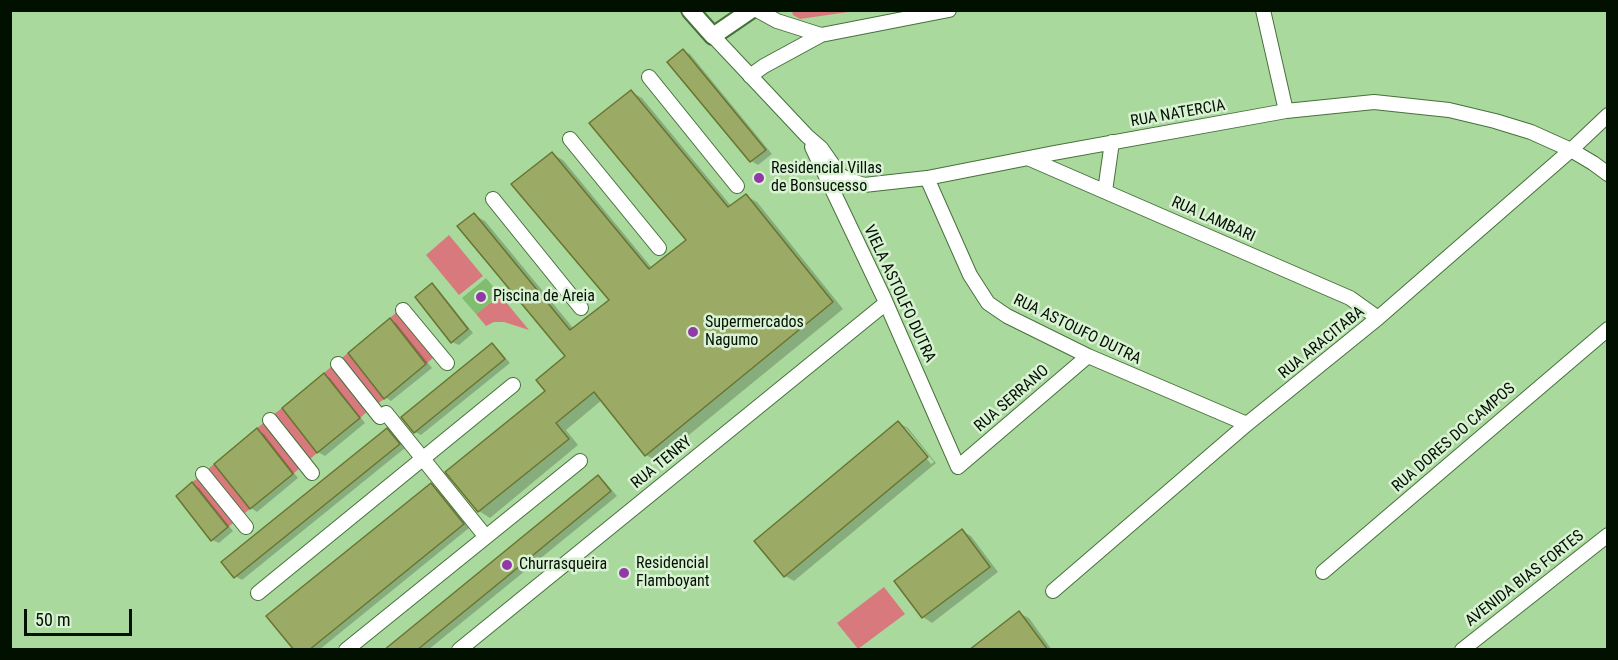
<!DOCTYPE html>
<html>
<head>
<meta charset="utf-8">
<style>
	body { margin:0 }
	#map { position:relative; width:1618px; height:660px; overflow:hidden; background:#aad99d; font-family:"Roboto Condensed",sans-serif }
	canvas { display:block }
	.frame { position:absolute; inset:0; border:12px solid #021000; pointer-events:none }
	.scale { position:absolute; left:24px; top:609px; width:108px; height:27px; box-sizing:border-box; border:3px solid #021000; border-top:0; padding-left:8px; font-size:18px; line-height:21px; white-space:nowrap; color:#021000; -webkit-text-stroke:4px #daf2d4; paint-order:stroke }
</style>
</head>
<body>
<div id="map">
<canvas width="1618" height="660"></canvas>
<div class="frame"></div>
<div class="scale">50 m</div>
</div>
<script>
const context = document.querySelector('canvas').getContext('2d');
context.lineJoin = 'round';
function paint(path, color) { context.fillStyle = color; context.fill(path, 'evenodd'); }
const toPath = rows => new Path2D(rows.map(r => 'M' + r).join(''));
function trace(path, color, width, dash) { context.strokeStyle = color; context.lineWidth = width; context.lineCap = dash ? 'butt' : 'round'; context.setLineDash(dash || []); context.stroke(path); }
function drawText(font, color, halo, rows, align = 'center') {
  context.font = font + ' "Roboto Condensed",sans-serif'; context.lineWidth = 5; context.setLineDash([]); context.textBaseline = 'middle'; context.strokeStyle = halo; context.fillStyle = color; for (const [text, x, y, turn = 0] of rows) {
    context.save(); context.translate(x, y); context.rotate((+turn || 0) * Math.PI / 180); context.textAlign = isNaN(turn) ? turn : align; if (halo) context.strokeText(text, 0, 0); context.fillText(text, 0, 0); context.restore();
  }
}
paint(toPath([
	[792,11,792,10,855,11,800,19,793,15],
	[449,235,483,276,459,295,426,255],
	[500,295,529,330,504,322,494,322,486,326,476,314],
	[398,311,434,357,426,364,390,318],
	[348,353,384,399,376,405,339,360],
	[332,366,368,411,360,418,324,373],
	[282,408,317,453,309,460,273,415],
	[265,422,301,467,293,474,257,428],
	[214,464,250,509,241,516,206,471],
	[201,476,236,521,228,527,192,482],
	[884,587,905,614,858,649,837,623]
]), '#d87a7d');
paint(toPath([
	[486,278,500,295,476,314,462,298]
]), '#81bd6f');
paint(toPath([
	[683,51,690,54,772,154,758,165,751,161,669,62],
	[631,92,642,98,732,207,746,196,757,202,843,309,657,461,646,455,602,400,566,430,578,445,490,518,479,511,567,357,474,215,485,221,574,329,611,301,552,154,563,160,652,268,688,240],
	[432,285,438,289,473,333,459,345,452,342],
	[390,320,396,323,432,368,391,401,385,397],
	[492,345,498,349,510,363,421,435,415,432],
	[324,375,330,378,365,423,325,456,318,452,284,408],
	[898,423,908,428,936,463,794,581,785,576],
	[902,428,906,428,934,462,931,464],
	[257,430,264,434,298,478,257,512,251,508],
	[387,430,393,434,405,448,242,580,235,576],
	[598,477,604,481,617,496,428,650,386,650],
	[192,484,199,488,233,531,219,543,212,540],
	[431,485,438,489,469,528,319,650,296,650],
	[962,531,971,536,998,572,932,623,923,617,896,581],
	[1019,613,1029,618,1052,650,971,650]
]), '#0003');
const building = toPath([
	[683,49,766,150,750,162,667,62,683,49],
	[631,90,728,207,746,194,833,302,645,456,594,392,556,423,569,439,478,512,445,472,545,391,536,380,565,356,457,226,474,213,570,330,609,300,511,184,552,152,649,269,686,240,589,123,631,90],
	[432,283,468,329,451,343,415,297,432,283],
	[390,318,426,364,384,399,348,353,390,318],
	[492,343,505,359,414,433,401,417,492,343],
	[324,373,360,418,317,453,282,408,324,373],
	[898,421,928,457,784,577,754,541,898,421],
	[257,428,293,474,250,509,214,464,257,428],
	[387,428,400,444,234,578,221,562,387,428],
	[598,475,611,491,504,579,417,650,384,650,598,475],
	[192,482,228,527,211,541,176,496,192,482],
	[431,483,464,524,309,650,294,650,266,616,431,483],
	[962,529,990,567,922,618,894,581,962,529],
	[1019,611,1048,650,969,650,1019,611]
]);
paint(building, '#9baa64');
trace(building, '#687530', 1.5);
const minor = toPath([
	[757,10,777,21,821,35],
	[1263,10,1286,111],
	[713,36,807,136,821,148,840,175,849,180,864,185,927,178,1054,153,1286,111,1374,102,1449,110,1495,121,1531,132,1571,150,1593,163,1608,174],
	[750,76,764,66,821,35,949,10],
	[649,77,737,186],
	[570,139,659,248],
	[812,147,883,296,958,467,1088,356],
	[1030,159,1350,298,1378,318],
	[927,178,970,275,988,303,1007,316,1088,356,1247,424],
	[1105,191,1112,142],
	[493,199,581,308],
	[403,310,447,363],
	[338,364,380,417],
	[386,413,486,537],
	[270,420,312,473],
	[203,474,246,527],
	[1323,572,1608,329],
	[1053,591,1247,424,1378,318,1571,150,1608,115],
	[258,593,513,385],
	[346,650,580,461],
	[459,650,886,303],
	[1462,650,1608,535]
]);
const tertiary = toPath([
	[690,10,713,36,751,10]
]);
trace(minor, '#47713b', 16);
trace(tertiary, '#47713b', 20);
trace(minor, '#fff', 14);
trace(tertiary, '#fff', 16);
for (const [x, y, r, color] of [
	[759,178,6,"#913aa7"],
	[481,297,6,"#913aa7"],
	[693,332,6,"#913aa7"],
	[507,565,6,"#913aa7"],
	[624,573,6,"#913aa7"]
]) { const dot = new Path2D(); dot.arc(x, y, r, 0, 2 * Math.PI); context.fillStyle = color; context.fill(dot); trace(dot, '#daf2d4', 2); }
drawText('16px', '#021000', '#daf2d4', [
	["RUA NATERCIA",1178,114,-10],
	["RUA LAMBARI",1213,220,24],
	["VIELA ASTOLFO DUTRA",899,294,65],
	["RUA ASTOUFO DUTRA",1077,330,26],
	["RUA ARACITABA",1322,343,-39],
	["RUA SERRANO",1012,399,-41],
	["RUA DORES DO CAMPOS",1454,438,-41],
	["RUA TENRY",662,463,-39],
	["AVENIDA BIAS FORTES",1525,579,-38]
]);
drawText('16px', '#021000', '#daf2d4', [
	["Residencial Villas",771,169],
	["de Bonsucesso",771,187],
	["Piscina de Areia",493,297],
	["Supermercados",705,323],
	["Nagumo",705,341],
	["Residencial",636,564],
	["Flamboyant",636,582],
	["Churrasqueira",519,565]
], 'left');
</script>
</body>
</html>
